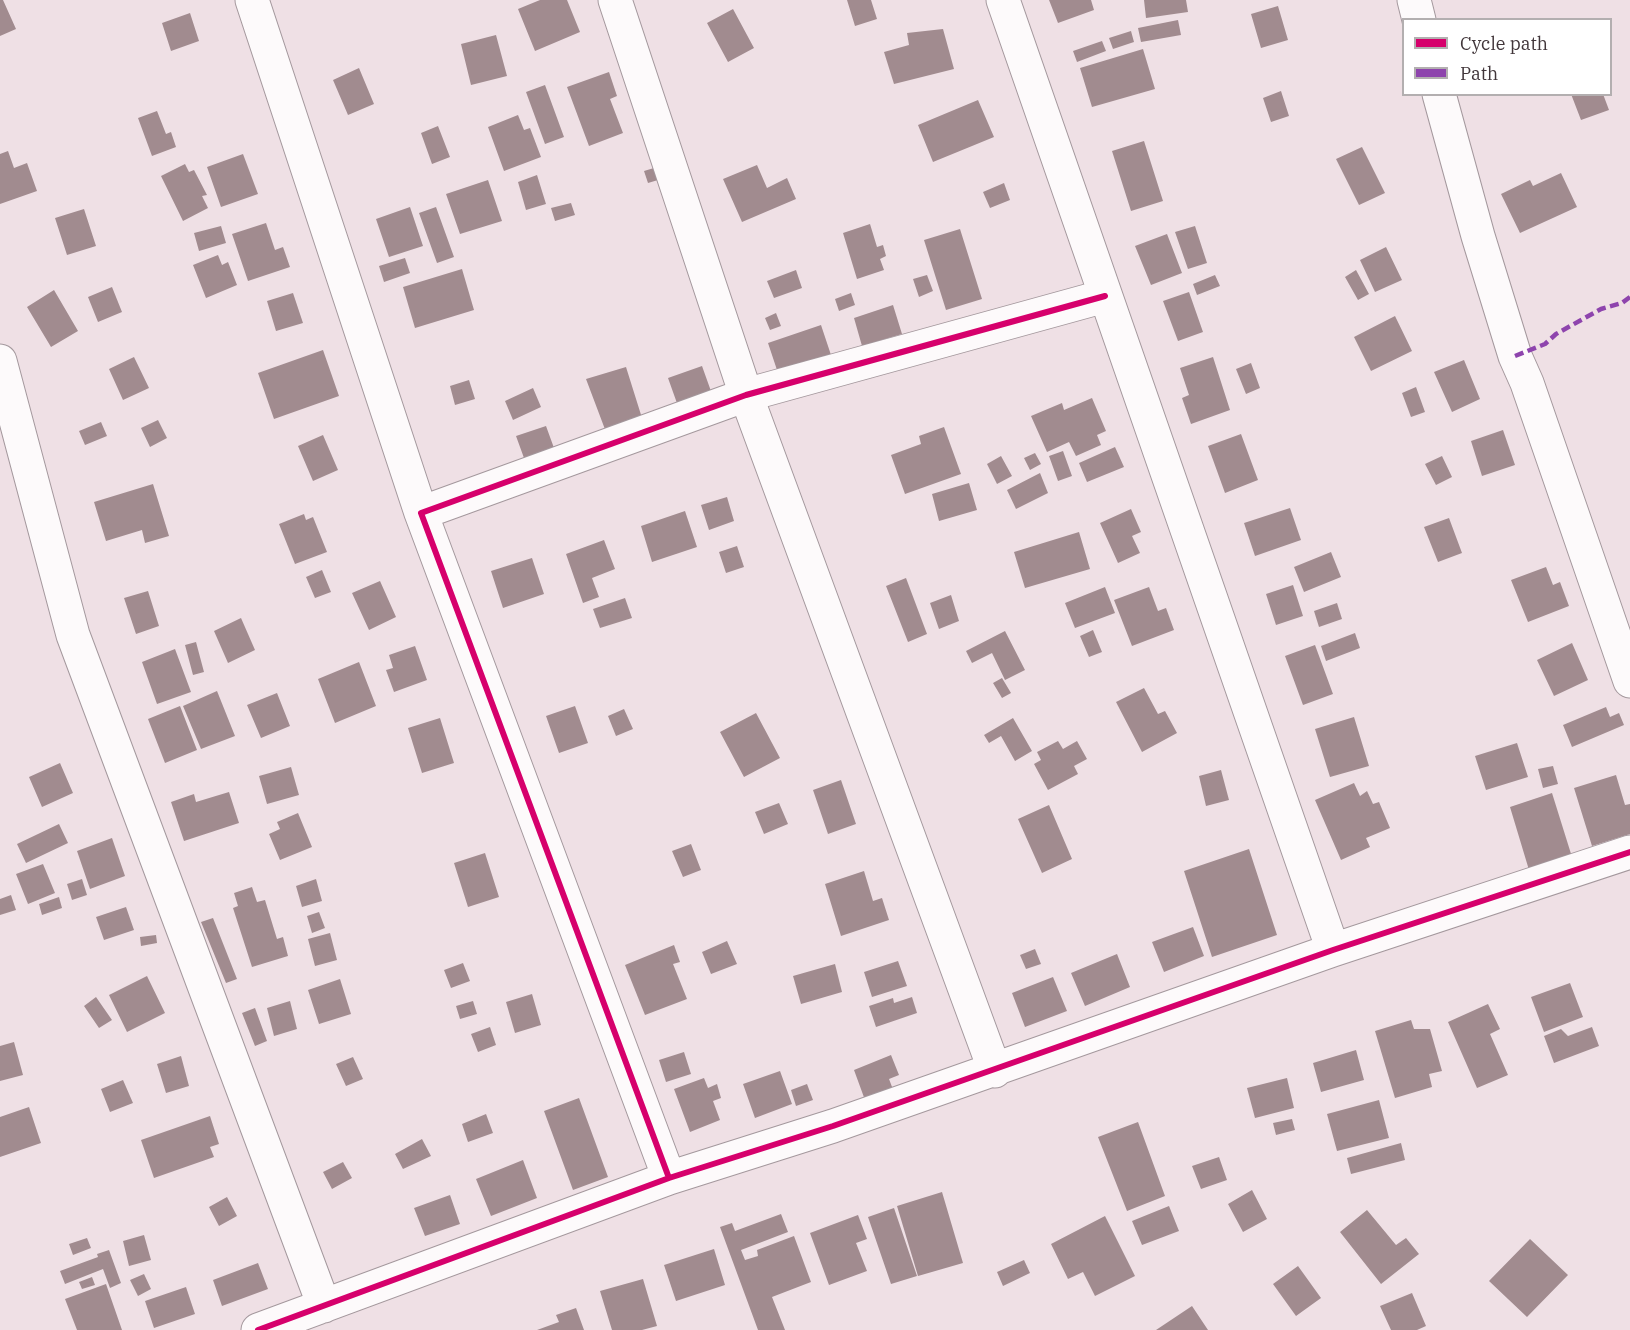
<!DOCTYPE html>
<html>
<head>
<meta charset="utf-8">
<style>
	body { margin:0 }
	#map { position:relative; width:1630px; height:1330px; overflow:hidden; background:#efe0e5; font-family:"IBM Plex Serif",serif }
	canvas { display:block }
	.legend { position:absolute; left:1402px; top:18px; width:210px; height:78px; box-sizing:border-box; background:#fff; border:2px solid #b3afb0; margin:0; padding:8px 10px; list-style:none; font-size:18px; color:#41363a }
	.legend li { display:flex; align-items:center; gap:12px; height:30px }
	.legend b { width:30px; border:2px solid #b3afb0 }
</style>
</head>
<body>
<div id="map">
<canvas width="1630" height="1330"></canvas>
<ul class="legend">
<li><b style="height:8px;background:#d6006c"></b>Cycle path</li>
<li><b style="height:8px;background:#8e44ad"></b>Path</li>
</ul>
</div>
<script>
const context = document.querySelector('canvas').getContext('2d');
context.lineJoin = 'round';
function paint(path, color) { context.fillStyle = color; context.fill(path, 'evenodd'); }
const toPath = rows => new Path2D(rows.map(r => 'M' + r).join(''));
function trace(path, color, width, dash) { context.strokeStyle = color; context.lineWidth = width; context.lineCap = dash ? 'butt' : 'round'; context.setLineDash(dash || []); context.stroke(path); }
paint(toPath([
	[0,0,3,0,16,29,0,36],
	[540,0,567,0,580,32,535,51,518,9],
	[847,0,871,0,877,19,855,26],
	[1049,0,1091,0,1094,10,1058,23],
	[1144,0,1186,0,1188,12,1146,18],
	[1278,6,1288,40,1261,48,1251,14],
	[733,9,754,48,728,62,707,23],
	[190,13,199,41,171,51,162,23],
	[1178,20,1181,35,1141,42,1138,28],
	[943,29,954,69,894,84,884,52,909,45,907,33],
	[1131,31,1134,42,1113,49,1109,38],
	[496,35,507,76,471,85,461,44],
	[1102,41,1106,51,1077,62,1073,51],
	[1143,49,1155,89,1092,107,1080,68],
	[359,68,374,104,348,115,333,80],
	[609,72,617,96,610,99,623,133,589,146,567,87],
	[545,85,564,137,545,144,526,92],
	[1281,91,1289,116,1271,122,1263,98],
	[1571,94,1603,94,1609,110,1581,120],
	[978,100,994,137,933,162,918,125],
	[157,111,166,134,171,132,176,147,152,156,138,118],
	[518,115,524,130,530,128,541,157,504,171,488,127],
	[438,126,450,157,432,164,421,133],
	[1144,141,1163,201,1131,211,1112,151],
	[1362,147,1385,193,1359,205,1336,159],
	[8,151,14,168,27,163,37,191,0,204,0,154],
	[243,154,258,194,221,207,207,167],
	[185,164,189,172,194,170,207,195,202,196,208,208,183,221,161,176],
	[757,165,767,188,787,178,796,199,742,222,723,179],
	[654,168,658,180,648,183,644,171],
	[1561,173,1577,207,1520,233,1501,194,1530,180,1533,186],
	[537,175,546,204,526,210,518,182],
	[488,180,502,221,460,234,446,194],
	[1004,183,1010,200,990,208,983,192],
	[571,203,575,215,555,221,551,208],
	[410,207,423,246,389,257,376,219],
	[436,207,454,257,437,263,419,213],
	[84,209,96,246,67,255,55,218],
	[266,223,275,250,283,247,290,267,248,281,232,234],
	[870,224,877,247,883,245,886,256,880,259,884,270,857,279,843,233],
	[221,226,226,243,199,251,194,233],
	[1195,226,1207,263,1188,269,1175,232],
	[960,229,982,299,946,310,924,240],
	[1167,234,1182,273,1151,285,1135,246],
	[1386,247,1402,280,1375,292,1360,260],
	[218,255,222,265,228,262,237,285,206,298,193,265],
	[405,258,410,273,384,282,379,266],
	[462,269,474,310,415,328,403,287],
	[796,270,802,288,774,298,767,281],
	[1356,270,1369,294,1358,300,1345,277],
	[927,275,933,291,919,297,913,279],
	[1215,275,1220,286,1197,295,1193,284],
	[112,287,122,312,98,322,88,297],
	[54,290,78,331,51,347,27,307],
	[1189,292,1203,332,1178,341,1163,301],
	[293,293,303,323,276,331,267,301],
	[851,293,855,305,839,311,835,299],
	[893,305,902,334,862,346,854,318],
	[776,313,781,326,770,330,765,318],
	[1395,316,1412,351,1371,371,1354,337],
	[821,325,831,355,778,373,768,343],
	[323,350,339,396,274,419,258,373],
	[134,357,149,388,123,400,109,369],
	[1213,357,1230,410,1191,424,1182,398,1189,395,1180,368],
	[1464,360,1480,399,1452,412,1434,372],
	[1251,363,1260,388,1246,394,1236,369],
	[702,366,712,394,678,406,668,378],
	[626,367,642,418,606,432,586,379],
	[469,380,475,399,455,405,450,386],
	[1416,387,1425,412,1411,417,1402,393],
	[533,388,541,407,513,420,505,401],
	[1092,398,1106,431,1097,435,1101,445,1076,456,1069,442,1047,452,1031,416,1062,403,1064,410],
	[158,420,167,438,150,447,141,428],
	[101,422,107,436,85,445,79,431],
	[546,426,554,448,524,458,516,436],
	[944,427,961,474,905,494,891,455,921,444,919,436],
	[1503,430,1515,465,1482,476,1471,441],
	[1241,434,1258,480,1225,493,1208,446],
	[323,435,338,470,313,481,298,446],
	[1115,447,1124,467,1087,482,1079,463],
	[1063,451,1072,476,1058,481,1049,456],
	[1035,453,1041,464,1030,470,1024,458],
	[1001,456,1012,476,997,484,987,464],
	[1442,456,1452,477,1436,485,1425,464],
	[1040,473,1048,493,1016,509,1007,490],
	[969,483,977,510,939,521,932,494],
	[153,484,169,536,145,543,142,530,106,541,94,502],
	[727,497,734,521,709,530,701,505],
	[1290,508,1301,540,1255,556,1244,523],
	[1131,509,1141,532,1132,536,1140,553,1118,563,1100,523],
	[685,511,697,547,652,562,641,526],
	[304,514,306,520,313,517,327,552,295,564,279,524],
	[1449,518,1462,553,1438,562,1424,527],
	[1079,532,1090,569,1025,588,1014,552],
	[604,540,615,569,592,578,599,597,583,603,566,554],
	[737,546,744,567,726,573,719,552],
	[1331,552,1341,577,1304,592,1294,567],
	[532,558,544,594,503,608,491,571],
	[1546,567,1553,585,1560,582,1569,606,1528,622,1511,580],
	[322,570,331,592,315,598,306,577],
	[906,578,927,634,908,642,886,586],
	[380,581,396,617,369,630,352,593],
	[1293,585,1303,616,1276,625,1266,594],
	[1105,587,1115,613,1075,628,1065,603],
	[1149,587,1158,611,1166,608,1174,630,1132,646,1114,600],
	[148,591,159,626,136,634,124,598],
	[951,595,959,621,939,629,930,603],
	[625,598,632,618,600,628,593,609],
	[1337,603,1342,619,1319,627,1314,611],
	[241,618,255,650,228,663,214,631],
	[1093,630,1102,652,1089,657,1080,636],
	[1005,631,1025,670,1005,680,992,653,972,663,966,651],
	[1355,633,1360,648,1326,661,1321,646],
	[196,642,204,672,193,675,185,645],
	[1572,643,1588,680,1554,696,1537,660],
	[1315,645,1333,694,1303,705,1285,656],
	[415,646,427,680,394,692,386,670,393,668,389,655],
	[175,649,191,692,157,704,142,662],
	[359,662,376,706,335,723,318,679],
	[1002,678,1011,693,1002,698,993,683],
	[1144,688,1158,714,1165,711,1177,733,1142,752,1116,702],
	[217,691,235,736,201,749,183,706],
	[277,693,290,726,261,738,247,705],
	[180,706,197,750,165,763,148,719],
	[575,706,588,743,559,753,546,716],
	[1606,707,1610,717,1619,713,1624,725,1572,747,1563,725],
	[624,709,633,729,616,736,608,716],
	[756,713,780,758,744,777,720,732],
	[1354,717,1369,766,1330,777,1315,729],
	[440,718,454,763,422,773,408,728],
	[1013,718,1032,751,1015,761,1001,736,989,743,984,735],
	[1058,741,1063,749,1077,741,1087,759,1074,766,1078,774,1048,790,1034,764,1041,760,1037,752],
	[1517,743,1528,777,1486,790,1475,756],
	[60,763,73,793,42,807,29,777],
	[1553,766,1558,784,1543,788,1538,769],
	[291,767,299,795,267,804,259,776],
	[1221,770,1229,800,1206,806,1199,776],
	[1616,775,1625,805,1630,804,1630,834,1592,846,1574,788],
	[841,780,856,824,828,834,813,790],
	[1354,783,1360,796,1367,791,1373,804,1379,802,1390,828,1366,838,1370,847,1341,860,1315,800],
	[229,792,239,823,184,841,171,802,194,794,196,802],
	[1552,793,1572,857,1529,870,1510,807],
	[779,803,788,824,764,834,755,812],
	[1049,805,1072,859,1042,873,1018,819],
	[298,813,312,847,280,860,269,834,280,829,277,822],
	[59,824,68,843,26,863,17,844],
	[112,838,125,876,90,889,77,851],
	[691,844,701,870,683,877,672,851],
	[1249,849,1277,935,1212,957,1184,871],
	[485,853,499,897,468,907,454,863],
	[43,864,55,893,28,904,16,874],
	[864,871,873,901,882,898,889,920,841,936,825,884],
	[82,879,87,895,72,900,67,884],
	[316,879,322,901,302,907,296,886],
	[252,887,257,902,265,900,277,939,283,937,288,956,252,967,233,908,238,906,234,893],
	[11,895,16,910,0,915,0,899],
	[59,897,62,908,42,915,39,904],
	[126,907,134,930,104,940,96,917],
	[319,912,325,928,312,933,307,916],
	[213,918,237,979,226,983,201,922],
	[1193,927,1204,956,1164,972,1152,942],
	[330,933,337,960,315,966,308,939],
	[156,935,157,943,141,946,140,937],
	[727,941,737,964,711,974,702,952],
	[674,945,680,962,673,964,687,999,645,1015,625,965],
	[1035,949,1041,964,1026,969,1020,955],
	[1117,954,1130,987,1085,1006,1071,973],
	[898,961,907,986,872,997,864,972],
	[463,963,470,981,451,988,444,970],
	[835,964,842,992,801,1004,793,976],
	[147,976,165,1013,127,1032,109,995],
	[1053,977,1067,1011,1025,1027,1012,993],
	[340,979,351,1014,319,1024,308,990],
	[1570,983,1583,1017,1544,1032,1531,997],
	[532,994,541,1025,515,1033,506,1002],
	[96,997,112,1020,99,1028,84,1006],
	[912,997,917,1013,876,1027,869,1006,893,998,894,1003],
	[290,1001,297,1029,274,1036,267,1008],
	[473,1001,477,1014,460,1019,456,1006],
	[1488,1004,1500,1029,1490,1034,1508,1075,1477,1088,1448,1022],
	[255,1008,267,1041,255,1046,242,1013],
	[1411,1020,1414,1029,1430,1029,1442,1071,1429,1074,1432,1087,1395,1098,1375,1031],
	[490,1027,496,1045,478,1052,471,1034],
	[1592,1027,1599,1046,1554,1063,1544,1036,1561,1029,1568,1036],
	[14,1042,23,1075,0,1081,0,1046],
	[1356,1050,1364,1080,1321,1092,1313,1063],
	[684,1052,691,1074,666,1082,659,1060],
	[891,1055,899,1075,889,1079,897,1100,869,1111,854,1070],
	[181,1056,189,1086,166,1093,157,1064],
	[353,1057,363,1079,346,1086,336,1064],
	[780,1071,792,1104,755,1118,743,1084],
	[704,1078,708,1088,717,1084,721,1098,713,1101,720,1120,690,1132,674,1089],
	[1287,1078,1294,1108,1255,1118,1247,1088],
	[123,1080,133,1103,110,1112,101,1089],
	[807,1084,813,1100,796,1106,791,1090],
	[579,1098,608,1177,573,1190,544,1111],
	[1379,1100,1389,1138,1337,1151,1327,1114],
	[29,1107,41,1143,0,1157,0,1117],
	[486,1114,493,1133,468,1142,462,1124],
	[210,1116,219,1144,210,1147,214,1157,154,1178,141,1140],
	[1292,1119,1295,1130,1276,1135,1273,1123],
	[1138,1122,1165,1196,1127,1211,1098,1137],
	[422,1139,431,1156,403,1169,395,1154],
	[1401,1143,1405,1160,1351,1174,1347,1158],
	[1219,1157,1227,1180,1201,1189,1192,1166],
	[523,1160,537,1198,491,1216,476,1179],
	[343,1162,352,1178,332,1189,323,1172],
	[1252,1190,1267,1219,1243,1232,1228,1204],
	[942,1192,963,1263,918,1276,897,1206],
	[450,1195,460,1224,425,1236,414,1208],
	[227,1197,237,1216,219,1226,209,1207],
	[1169,1206,1179,1231,1142,1245,1132,1221],
	[894,1208,917,1276,891,1284,868,1217],
	[1367,1210,1396,1245,1406,1238,1419,1254,1381,1284,1340,1232],
	[781,1214,788,1232,741,1250,745,1260,758,1256,757,1250,794,1236,811,1282,772,1297,785,1330,758,1330,720,1227,732,1223,735,1231],
	[858,1215,867,1239,856,1243,867,1271,829,1285,810,1233],
	[1105,1216,1135,1276,1095,1296,1083,1272,1068,1279,1051,1244],
	[144,1235,151,1260,129,1266,123,1241],
	[87,1238,91,1248,73,1255,69,1244],
	[1530,1239,1568,1275,1527,1317,1489,1281],
	[714,1249,725,1285,676,1301,664,1265],
	[109,1250,121,1283,110,1288,103,1269,65,1284,60,1271,98,1257,97,1254],
	[1024,1260,1030,1273,1003,1286,997,1272],
	[258,1263,268,1289,222,1306,213,1280],
	[1298,1266,1321,1298,1296,1316,1273,1284],
	[144,1274,151,1289,138,1296,130,1280],
	[92,1277,95,1285,82,1289,79,1282],
	[643,1279,657,1326,642,1330,612,1330,600,1291],
	[106,1284,122,1330,77,1330,65,1299],
	[186,1287,195,1314,154,1328,145,1301],
	[1412,1293,1426,1326,1417,1330,1391,1330,1380,1306],
	[1192,1306,1208,1330,1156,1330],
	[576,1308,584,1330,537,1330,559,1322,556,1315]
]), '#a18b8f');
const street = toPath([
	[252,0,421,513],
	[615,0,746,395,995,1071],
	[1003,0,1333,950],
	[1414,0,1419,20],
	[1439,94,1478,236,1515,356,1527,383,1630,681],
	[0,361,73,635,324,1306],
	[669,1178,421,513,746,395,1105,296],
	[258,1330,669,1178,833,1126,1333,950,1630,852]
]);
trace(street, '#a4989d', 35);
trace(street, '#fdfafb', 33);
trace(toPath([
	[1515,356,1545,344,1556,334,1601,309,1622,303,1630,297]
]), '#8e44ad', 4.5, [9, 4.5]);
trace(toPath([
	[669,1178,421,513,746,395,1105,296],
	[258,1330,669,1178,833,1126,1333,950,1630,852]
]), '#d6006c', 6);
</script>
</body>
</html>
